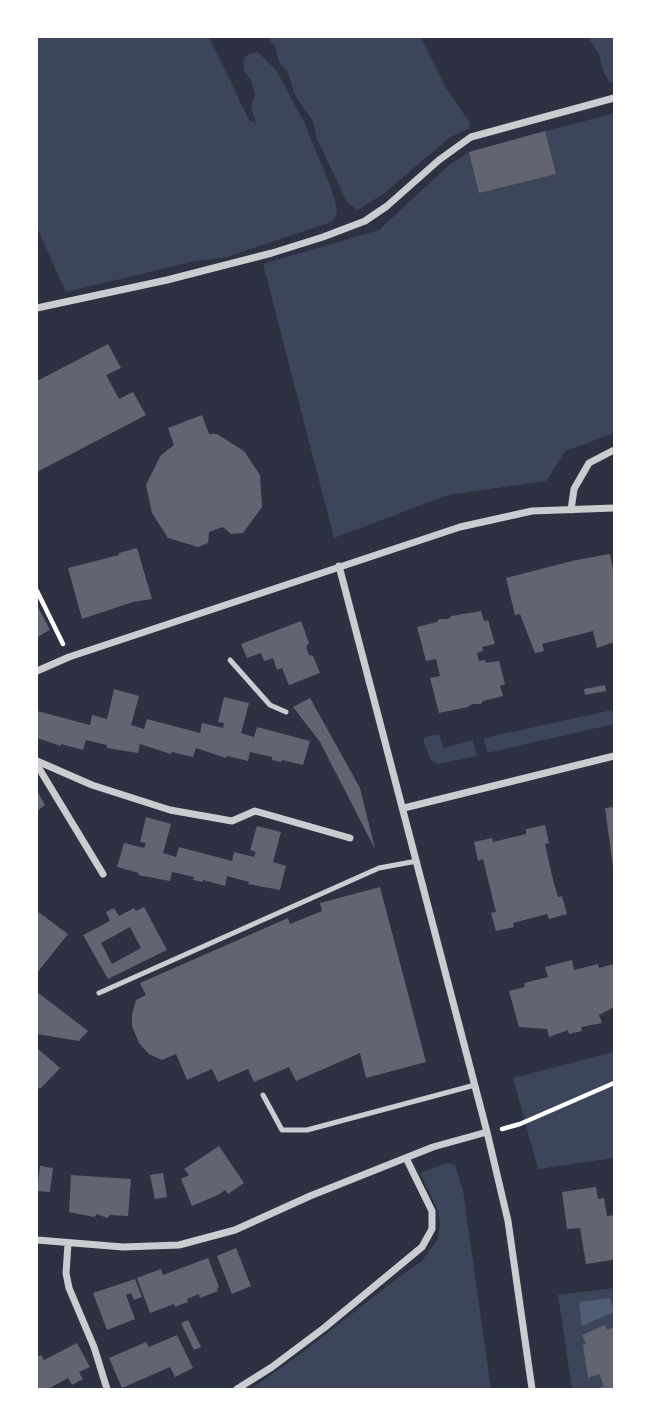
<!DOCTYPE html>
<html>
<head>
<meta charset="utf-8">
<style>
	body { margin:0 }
	#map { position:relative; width:651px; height:1426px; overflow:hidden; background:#2d3142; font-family:"DejaVu Sans",sans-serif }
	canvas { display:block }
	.frame { position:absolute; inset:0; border:38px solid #fff; pointer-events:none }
</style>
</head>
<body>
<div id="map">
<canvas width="651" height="1426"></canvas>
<div class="frame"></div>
</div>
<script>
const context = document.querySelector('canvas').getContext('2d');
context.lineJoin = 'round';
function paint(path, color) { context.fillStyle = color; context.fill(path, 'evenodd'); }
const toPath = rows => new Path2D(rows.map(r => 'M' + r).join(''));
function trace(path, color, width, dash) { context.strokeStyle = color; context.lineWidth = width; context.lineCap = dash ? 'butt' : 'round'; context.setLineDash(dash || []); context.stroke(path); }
paint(toPath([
	[37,37,209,37,249,120,256,123,251,107,255,95,251,80,244,71,243,61,247,55,258,52,277,71,304,122,332,190,337,210,335,218,331,222,227,257,196,261,66,292,37,228],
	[268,37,421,37,446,88,470,123,468,129,449,138,382,195,357,210,347,202,316,137,313,121,296,97,287,71,279,62,275,47],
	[588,37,614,37,614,83,610,82,605,75,599,55],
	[614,113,614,429,612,434,565,451,546,481,448,495,334,538,263,264,379,230,449,165,469,152],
	[612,710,614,724,487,753,484,738],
	[439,734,443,748,473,740,477,756,438,764,435,762,430,759,423,738],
	[614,1052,614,1158,538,1169,513,1078],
	[447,1163,455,1165,463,1191,491,1389,251,1389,299,1355,400,1276,422,1261,438,1239,440,1223,438,1210,420,1173],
	[614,1288,614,1389,572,1389,558,1295]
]), '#3c4559');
paint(toPath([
	[610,1298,614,1312,582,1326,579,1302]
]), '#4f5d75');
paint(toPath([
	[545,131,556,174,479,193,469,152],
	[108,344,121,368,106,375,119,399,133,392,146,415,37,472,37,381],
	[202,415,209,434,217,434,244,451,260,475,262,507,243,533,231,534,223,527,217,529,209,532,208,543,198,547,168,538,152,513,146,485,161,455,174,445,168,428],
	[137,548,152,599,133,602,82,619,68,568,119,555,119,553],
	[610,554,614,575,614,642,597,648,593,631,542,644,544,651,535,653,520,614,515,615,506,578,576,560],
	[37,605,50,630,37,637],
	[481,611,484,621,488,620,495,644,482,647,483,651,477,653,479,661,485,660,486,663,499,661,505,684,500,686,503,696,483,701,481,704,472,704,468,707,439,713,430,678,440,676,436,659,426,661,417,627,437,622,439,619,448,619,452,616],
	[301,621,309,643,306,647,309,655,313,656,320,673,289,685,282,668,277,670,273,658,264,661,261,653,247,658,241,644],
	[605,685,606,691,585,695,584,689],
	[114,689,139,696,131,725,144,729,147,719,200,733,202,723,223,728,224,723,218,722,224,697,249,703,241,733,254,737,257,727,310,741,303,765,282,760,281,762,272,760,272,757,250,752,248,761,227,756,226,758,196,748,193,757,172,752,171,754,140,744,138,753,107,748,107,745,86,740,83,750,61,744,61,746,37,738,37,711,90,725,92,715,107,719],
	[310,698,360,788,375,849,320,742,293,707],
	[37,791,45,805,37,811],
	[614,807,614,867,613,867,605,808],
	[146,817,171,824,163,853,176,857,179,847,232,861,234,852,254,857,256,852,250,850,257,826,281,832,273,862,286,866,280,890,248,884,249,882,227,876,225,886,203,880,203,882,193,880,194,877,172,872,170,881,138,875,139,873,117,867,124,843,144,848,146,843,140,842],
	[545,825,549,843,545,844,553,880,558,897,562,896,567,914,549,919,547,914,513,923,514,927,496,931,491,913,496,912,492,896,483,859,478,861,474,842,492,838,493,842,526,834,526,829],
	[380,887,426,1062,366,1078,360,1053,296,1081,289,1067,254,1082,248,1069,218,1082,212,1069,187,1080,176,1054,162,1060,149,1054,139,1043,132,1026,132,1014,136,1000,146,995,140,983,288,918,290,924,322,911,320,903],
	[144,907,167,950,108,979,83,935,110,921,106,912,114,908,119,916,134,908,136,911],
	[130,927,141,948,112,964,101,943],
	[37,911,68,934,37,973],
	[572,960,574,970,598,964,599,968,614,964,614,1007,599,1015,602,1023,581,1027,582,1031,569,1034,568,1030,549,1037,547,1029,519,1027,509,991,525,987,524,983,548,977,545,967],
	[37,992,88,1031,79,1041,37,1034],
	[37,1048,60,1068,40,1089,37,1087],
	[219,1146,244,1183,228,1194,225,1190,220,1194,192,1206,181,1179,189,1175,184,1169],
	[40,1166,53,1168,50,1192,37,1191],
	[163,1173,167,1197,155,1199,150,1175],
	[71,1175,131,1179,128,1216,110,1215,107,1218,97,1214,94,1217,69,1212],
	[596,1187,598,1199,604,1198,607,1216,614,1215,614,1258,612,1260,586,1264,580,1228,567,1229,562,1192],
	[236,1248,251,1286,232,1294,217,1256],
	[208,1258,219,1287,217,1288,218,1291,200,1298,199,1294,187,1299,188,1302,182,1304,175,1307,174,1304,150,1313,137,1278,161,1269,163,1275],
	[135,1279,142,1297,134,1300,131,1293,126,1295,135,1319,107,1330,93,1293],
	[188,1320,201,1347,194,1350,181,1323],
	[605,1325,607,1330,614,1327,614,1389,597,1389,604,1386,599,1374,588,1378,583,1345,586,1344,582,1335],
	[177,1335,193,1368,175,1377,170,1367,122,1388,109,1358,146,1342,149,1347],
	[77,1343,90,1367,79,1372,83,1379,72,1385,68,1378,48,1389,37,1389,37,1357,41,1355,44,1360]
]), '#626471');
trace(toPath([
	[37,591,63,644],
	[502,1129,520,1124,614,1083]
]), '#fff', 4.5);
trace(toPath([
	[230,660,270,705,286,712],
	[99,993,379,868,417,861],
	[263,1095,282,1130,307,1130,475,1085]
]), '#caccd0', 5);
trace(toPath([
	[37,308,167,280,272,253,323,237,365,221,387,206,439,160,471,137,614,98],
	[571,510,574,489,589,463,614,450],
	[339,566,487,1132,508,1221,532,1389],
	[37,671,69,657,460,527,532,511,614,508],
	[37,761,92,785,170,810,232,821,255,811,350,838],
	[37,765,103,874],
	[404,808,614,756],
	[37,1240,123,1247,179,1245,235,1230,310,1196,433,1147,487,1132],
	[68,1244,66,1273,69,1288,94,1347,107,1389],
	[237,1389,272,1367,324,1328,422,1247,432,1229,432,1211,406,1158]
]), '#caccd0', 7);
</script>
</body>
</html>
